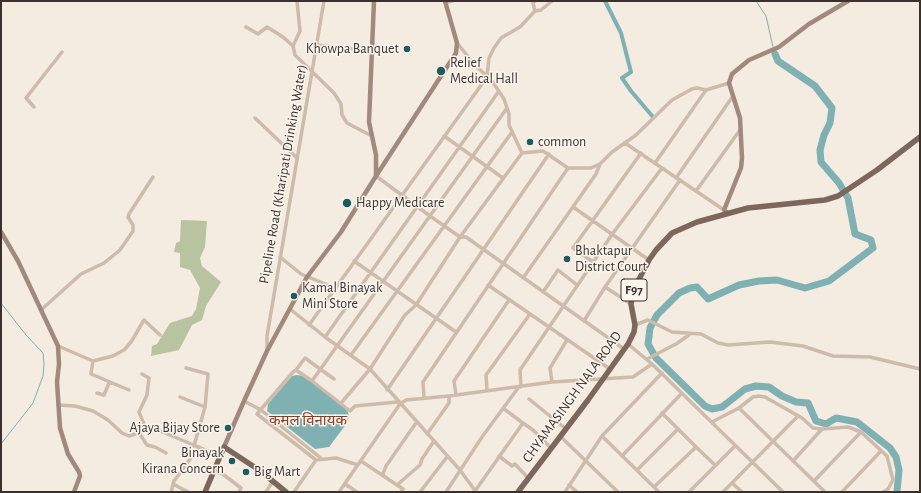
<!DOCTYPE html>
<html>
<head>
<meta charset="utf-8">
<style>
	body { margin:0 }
	#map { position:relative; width:921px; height:493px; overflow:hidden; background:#f4ebe1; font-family:"Alegreya Sans",sans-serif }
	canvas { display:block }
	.frame { position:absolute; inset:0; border:2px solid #3b302b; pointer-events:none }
</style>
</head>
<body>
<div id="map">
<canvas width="921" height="493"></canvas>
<div class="frame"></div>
</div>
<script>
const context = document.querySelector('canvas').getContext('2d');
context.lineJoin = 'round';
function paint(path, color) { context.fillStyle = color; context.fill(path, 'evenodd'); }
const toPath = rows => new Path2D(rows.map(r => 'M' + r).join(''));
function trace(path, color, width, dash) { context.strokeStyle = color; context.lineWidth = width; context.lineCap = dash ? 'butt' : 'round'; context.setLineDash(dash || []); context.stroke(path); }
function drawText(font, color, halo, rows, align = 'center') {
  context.font = font + ' "Alegreya Sans","Noto Sans Devanagari",sans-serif'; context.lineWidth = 3; context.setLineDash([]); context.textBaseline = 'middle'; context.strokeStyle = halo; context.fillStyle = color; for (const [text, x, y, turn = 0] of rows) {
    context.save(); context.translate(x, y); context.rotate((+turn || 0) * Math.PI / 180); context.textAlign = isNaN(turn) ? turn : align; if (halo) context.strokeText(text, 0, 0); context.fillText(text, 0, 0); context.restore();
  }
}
paint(toPath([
	[181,220,207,221,205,247,200,258,202,266,221,282,206,306,202,320,192,325,179,350,151,356,152,346,157,344,170,323,192,316,196,309,200,288,190,270,180,267,180,253,174,252,176,243,180,241]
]), '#b8c4a0');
paint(toPath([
	[297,375,303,376,340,403,348,412,349,417,347,423,329,447,315,449,267,411,268,404,292,376]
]), '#7fb0b2');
trace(toPath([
	[756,1,766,16,773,47],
	[1,303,26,335,43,353,44,364,43,376,33,403,1,444]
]), '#7fb0b2', 1);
trace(toPath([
	[605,1,621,33,631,72,622,78,631,91,653,117]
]), '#7fb0b2', 4);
trace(toPath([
	[775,54,778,61,815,86,832,108,830,123,824,135,820,150,821,162,839,183,848,198,855,234,871,240,873,248,829,281,805,288,777,280,759,281,739,285,708,299,697,287,690,288,679,293,657,315,650,328,648,344,656,358,705,406,712,409,722,407,745,389,756,386,769,387,782,396,796,402,808,403,816,421,826,424,836,418,857,422,890,448,896,457,899,470,897,492]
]), '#7fb0b2', 7);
trace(toPath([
	[445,3,452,1],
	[535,11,541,10,552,1],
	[246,27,258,34,267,27,283,37,293,46,295,55,334,93,341,104,342,115,347,123,370,135],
	[457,43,475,65,492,81,504,99,509,114,509,125,522,153],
	[317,45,372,51],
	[293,46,300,31,297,1],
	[34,107,26,98,62,52],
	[255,118,297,158],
	[444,136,503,178],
	[625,143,724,210],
	[655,163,706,90],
	[376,176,430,216,460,237,466,237,624,349],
	[676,178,733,96],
	[696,191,740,130],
	[573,207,649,260],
	[280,257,301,274,335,288],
	[354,261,456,332],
	[593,262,573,248,641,153],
	[523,278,596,174,600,164],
	[488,285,610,369],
	[605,287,631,304],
	[543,292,558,270,577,285],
	[290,309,325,337,370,369,460,470,476,492],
	[41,310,81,274,104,263,120,250,133,231,133,225,128,217,129,214,153,177],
	[584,321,605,287,680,180],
	[309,325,487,77,489,58,494,48,501,38,520,27,535,11,533,3,535,1],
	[635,325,648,320,672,332,701,334,718,343,728,345,770,342,803,346,833,356,870,357,920,369],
	[325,337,499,91],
	[628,344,652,364],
	[58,346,93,361,113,356,124,350,131,342,144,320,160,335],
	[267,351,267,336,324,1],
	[351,355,512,132],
	[647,359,676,344,689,335],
	[93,361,91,374,129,390],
	[186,368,208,374,205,407,194,446],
	[296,370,305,358,334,379],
	[142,374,149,378,147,395,139,412,146,429],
	[312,381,507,108],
	[552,382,550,368,567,340],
	[521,387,520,370,613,233,662,168],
	[387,390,549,154],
	[487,391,486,375,530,314],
	[97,393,104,395,109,383],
	[456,395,454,381,509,300],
	[180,397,205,407],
	[424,398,423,382,568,168],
	[529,399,566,429],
	[244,401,261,410,322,459],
	[342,402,370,369,405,315,416,305,460,237,522,153,543,151,568,168,591,168,600,164,612,152,636,135,672,100,692,89,697,88,706,90,729,83],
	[58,405,75,406,93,411,108,420,122,433,129,436,139,433,146,429,153,428,220,456],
	[739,408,825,492],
	[712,422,739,408,753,397,759,396,765,397,802,418,813,428,822,429,848,427,861,432,887,456,893,480,888,489,883,492],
	[523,423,533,430,551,448],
	[139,433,147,445,155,447,166,453],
	[427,434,449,403,449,396],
	[602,436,659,492],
	[561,437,618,492],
	[696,447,715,465],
	[499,456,512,466,515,464,528,478],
	[622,456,682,393],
	[316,460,257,414,293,372,296,370,312,381,350,411,355,406,397,402],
	[361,461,403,489,401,492],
	[793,461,822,429],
	[637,470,678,429],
	[214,471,224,475,241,488,239,492],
	[383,474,386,466,416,423],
	[814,481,861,432],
	[732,483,742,492],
	[173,484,188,492],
	[345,484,357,492],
	[397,485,420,465,422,459,434,441],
	[569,485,577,492],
	[654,487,696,447,662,413],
	[475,491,523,423,504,409],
	[171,492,174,481,199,447],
	[266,492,273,481],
	[294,492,316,460,336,458,358,465],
	[339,492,400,404,406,400,449,396,552,382,633,377,652,364,783,492],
	[420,492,447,457],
	[446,492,482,437,518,388],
	[565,492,602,436,662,373],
	[689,492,735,446],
	[723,492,797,417],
	[842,492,881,451]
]), '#cdbbac', 3.5);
trace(toPath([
	[376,176,456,53,457,43,445,1],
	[728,213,724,210,741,168,742,158,740,118,729,83,732,74,749,60,779,47,809,24,848,1],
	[1,232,18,261,58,346,59,364,57,382,60,428,68,454,79,472,80,476,74,492],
	[224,447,244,401,267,351,307,277,341,232,376,176,376,155,369,122,374,1]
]), '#a18a7d', 4.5);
trace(toPath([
	[205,492,224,447,259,470,286,492],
	[518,492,588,400,628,344,634,332,635,325,631,304,633,291,649,260,656,250,672,233,697,222,748,208,825,200,838,196,877,170,920,137]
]), '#7d675c', 5.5);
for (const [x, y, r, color] of [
	[407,49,4,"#1f5a5e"],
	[441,71,5,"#1f5a5e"],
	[530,142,4,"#1f5a5e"],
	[347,203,5,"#1f5a5e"],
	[567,259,4,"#1f5a5e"],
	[294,296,4,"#1f5a5e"],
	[228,428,4,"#1f5a5e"],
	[232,461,4,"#1f5a5e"],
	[246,472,4,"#1f5a5e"]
]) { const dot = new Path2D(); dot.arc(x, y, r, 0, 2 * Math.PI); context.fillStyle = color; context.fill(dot); trace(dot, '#fbf5ee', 1.5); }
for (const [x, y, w] of [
	[634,290,26]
]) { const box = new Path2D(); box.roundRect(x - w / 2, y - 11, w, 22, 3); context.fillStyle = '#fbf5ee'; context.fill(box); trace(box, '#3b302b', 1); }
drawText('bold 13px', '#3b302b', null, [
	["F97",634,290]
]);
drawText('14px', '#3b302b', '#fbf5ee', [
	["Khowpa Banquet",399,49,"right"],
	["Relief",450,63],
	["Medical Hall",450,79],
	["common",538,142],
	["Happy Medicare",356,203],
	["Bhaktapur",575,251],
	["District Court",575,267],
	["Kamal Binayak",302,288],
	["Mini Store",302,304],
	["Ajaya Bijay Store",220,428,"right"],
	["Binayak",224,453,"right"],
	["Kirana Concern",224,469,"right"],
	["Big Mart",254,472]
], 'left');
drawText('14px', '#3b302b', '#fbf5ee', [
	["Pipeline Road (Kharipati Drinking Water)",283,174,-80],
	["CHYAMASINGH NALA ROAD",572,397,-54]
]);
drawText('15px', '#8c3b22', '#fbf5ee', [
	["कमल विनायक",308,420]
]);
</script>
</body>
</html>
